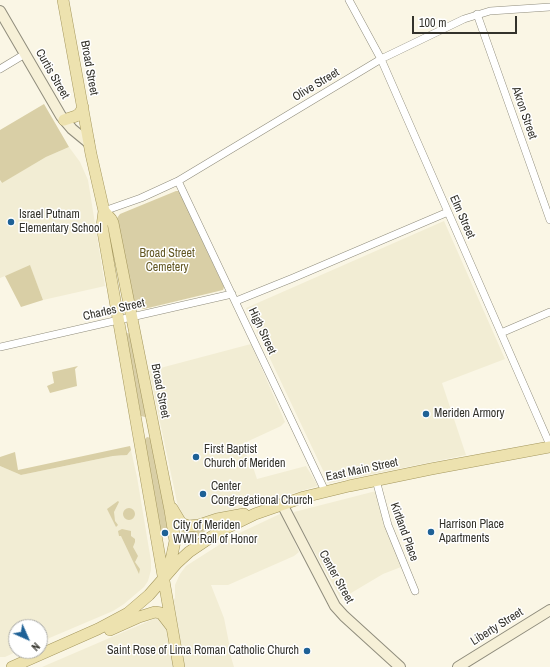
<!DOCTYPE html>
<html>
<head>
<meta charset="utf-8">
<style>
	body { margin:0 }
	#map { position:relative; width:550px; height:667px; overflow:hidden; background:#faf6e5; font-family:"Archivo Narrow",sans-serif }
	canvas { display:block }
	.north { position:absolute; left:8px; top:619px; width:40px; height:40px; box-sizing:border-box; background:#fff; border:1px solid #adadaa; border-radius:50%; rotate:135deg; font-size:11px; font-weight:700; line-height:16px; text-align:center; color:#33322b }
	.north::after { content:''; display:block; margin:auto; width:14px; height:18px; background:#1e6196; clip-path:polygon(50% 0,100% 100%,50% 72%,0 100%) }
	.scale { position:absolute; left:412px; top:16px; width:105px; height:18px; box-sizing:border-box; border:2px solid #33322b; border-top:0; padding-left:5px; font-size:12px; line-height:14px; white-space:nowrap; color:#33322b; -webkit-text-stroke:3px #fff; paint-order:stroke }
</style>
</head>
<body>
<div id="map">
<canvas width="550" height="667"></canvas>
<div class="north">N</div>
<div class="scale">100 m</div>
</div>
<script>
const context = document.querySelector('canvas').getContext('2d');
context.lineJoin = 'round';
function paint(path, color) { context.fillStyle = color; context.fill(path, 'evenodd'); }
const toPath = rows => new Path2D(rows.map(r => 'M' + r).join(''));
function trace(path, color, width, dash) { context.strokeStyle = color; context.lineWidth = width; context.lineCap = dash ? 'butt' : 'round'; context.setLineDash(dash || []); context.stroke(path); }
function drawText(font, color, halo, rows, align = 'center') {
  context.font = font + ' "Archivo Narrow",sans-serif'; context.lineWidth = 3; context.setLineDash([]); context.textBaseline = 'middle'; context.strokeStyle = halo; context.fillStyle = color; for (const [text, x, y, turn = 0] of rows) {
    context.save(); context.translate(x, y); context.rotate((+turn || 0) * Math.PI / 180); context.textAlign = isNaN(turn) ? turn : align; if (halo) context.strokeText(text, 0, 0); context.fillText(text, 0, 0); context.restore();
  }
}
paint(toPath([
	[69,147,80,162,88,180,105,286,43,300,30,266,0,278,0,180,1,183,46,157],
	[444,221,505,359,442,383,466,455,329,483,246,308],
	[251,344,285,422,281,426,240,445,252,464,257,479,306,466,318,486,199,521,188,521,180,516,149,371],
	[130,446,137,477,151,561,151,570,148,581,144,587,124,604,113,611,40,642,40,627,16,627,16,651,18,651,5,657,0,657,0,466,21,475,113,456,121,456,129,453],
	[376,491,401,567,383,574,341,599,294,516,294,512],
	[282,513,299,552,294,556,228,585,211,585,224,618,231,653,231,657,234,667,42,667,156,618,175,598,175,585,180,574,186,566,233,536]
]), '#f2edd4');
paint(toPath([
	[44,104,69,147,46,157,2,183,0,180,0,130],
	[176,191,179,191,224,287,223,290,144,309,134,305,117,218,120,214],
	[30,265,43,300,21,307,5,276],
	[127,333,131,334,147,416,145,417,141,416,126,335],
	[78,366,75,369,77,386,50,393,47,386,54,383,52,372],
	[147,437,151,438,168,528,163,528,160,532,144,440],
	[130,446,131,450,127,455,113,456,21,475,0,466,0,457,15,452,18,470],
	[118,501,119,502,114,512,115,521,118,525,116,527,107,509],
	'123 514a6 6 0 1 1 12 0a6 6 0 1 1-12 0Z',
	[213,526,185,545,183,542,181,528],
	[122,529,131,531,131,536,135,539,135,542,133,547,138,556,135,562,140,569,139,574,121,536,119,536,118,531]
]), '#d9cfa6');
const street = toPath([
	[349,0,381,59,550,445],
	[477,14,550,220],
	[0,69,25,54],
	[178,181,325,491],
	[104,211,141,198,178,181,381,59,464,19,490,11,550,7],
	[236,301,293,278,448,212],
	[501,333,550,312],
	[0,347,232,294],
	[376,480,388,525,415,591]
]);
const secondary = toPath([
	[0,11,61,116,72,129,89,143],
	[282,504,335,606,344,616,400,667],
	[458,667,550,610]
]);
const primary = toPath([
	[63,0,91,154,104,211,102,226,179,667],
	[64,120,76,116,80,113,83,107],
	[104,211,111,219,113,223,170,510,175,541,171,560,167,570],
	[172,508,181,523,188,526,199,525,217,519,244,514],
	[110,630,139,617,155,612,161,613,171,626],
	[12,667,98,629,128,613,149,595,177,563,189,552,220,531,255,514,304,497,349,486,431,469,550,447]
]);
trace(street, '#8f8c7c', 8);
trace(secondary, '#8f8c7c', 12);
trace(primary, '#a4975e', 12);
trace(street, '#fff', 7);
trace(secondary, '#f6f0d7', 10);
trace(primary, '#ede2af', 11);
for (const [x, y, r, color] of [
	[11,222,4,"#1e6196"],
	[426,414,4,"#1e6196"],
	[196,457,4,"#1e6196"],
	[203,494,4,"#1e6196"],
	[431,532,4,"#1e6196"],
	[165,533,4,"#1e6196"],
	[307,651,4,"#1e6196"]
]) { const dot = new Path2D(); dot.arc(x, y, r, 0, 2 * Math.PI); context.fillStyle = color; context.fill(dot); trace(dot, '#fff', 1.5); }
drawText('12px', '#33322b', '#fff', [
	["Broad Street",89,68,80],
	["Curtis Street",52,74,60],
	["Olive Street",316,85,-31],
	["Akron Street",524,113,71],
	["Elm Street",462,217,66],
	["Charles Street",114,310,-13],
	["High Street",262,331,65],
	["Broad Street",160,391,79],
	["East Main Street",362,470,-12],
	["Kirtland Place",404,532,70],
	["Center Street",336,577,61],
	["Liberty Street",497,627,-32]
]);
drawText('12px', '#33322b', '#fff', [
	["Israel Putnam",19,215],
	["Elementary School",19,229],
	["Meriden Armory",434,414],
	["First Baptist",204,450],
	["Church of Meriden",204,464],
	["Center",211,487],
	["Congregational Church",211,501],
	["Harrison Place",439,525],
	["Apartments",439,539],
	["City of Meriden",173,526],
	["WWII Roll of Honor",173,540],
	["Saint Rose of Lima Roman Catholic Church",299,651,"right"]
], 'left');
drawText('12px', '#635824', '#fff', [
	["Broad Street",167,254],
	["Cemetery",167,268]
]);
</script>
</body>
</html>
